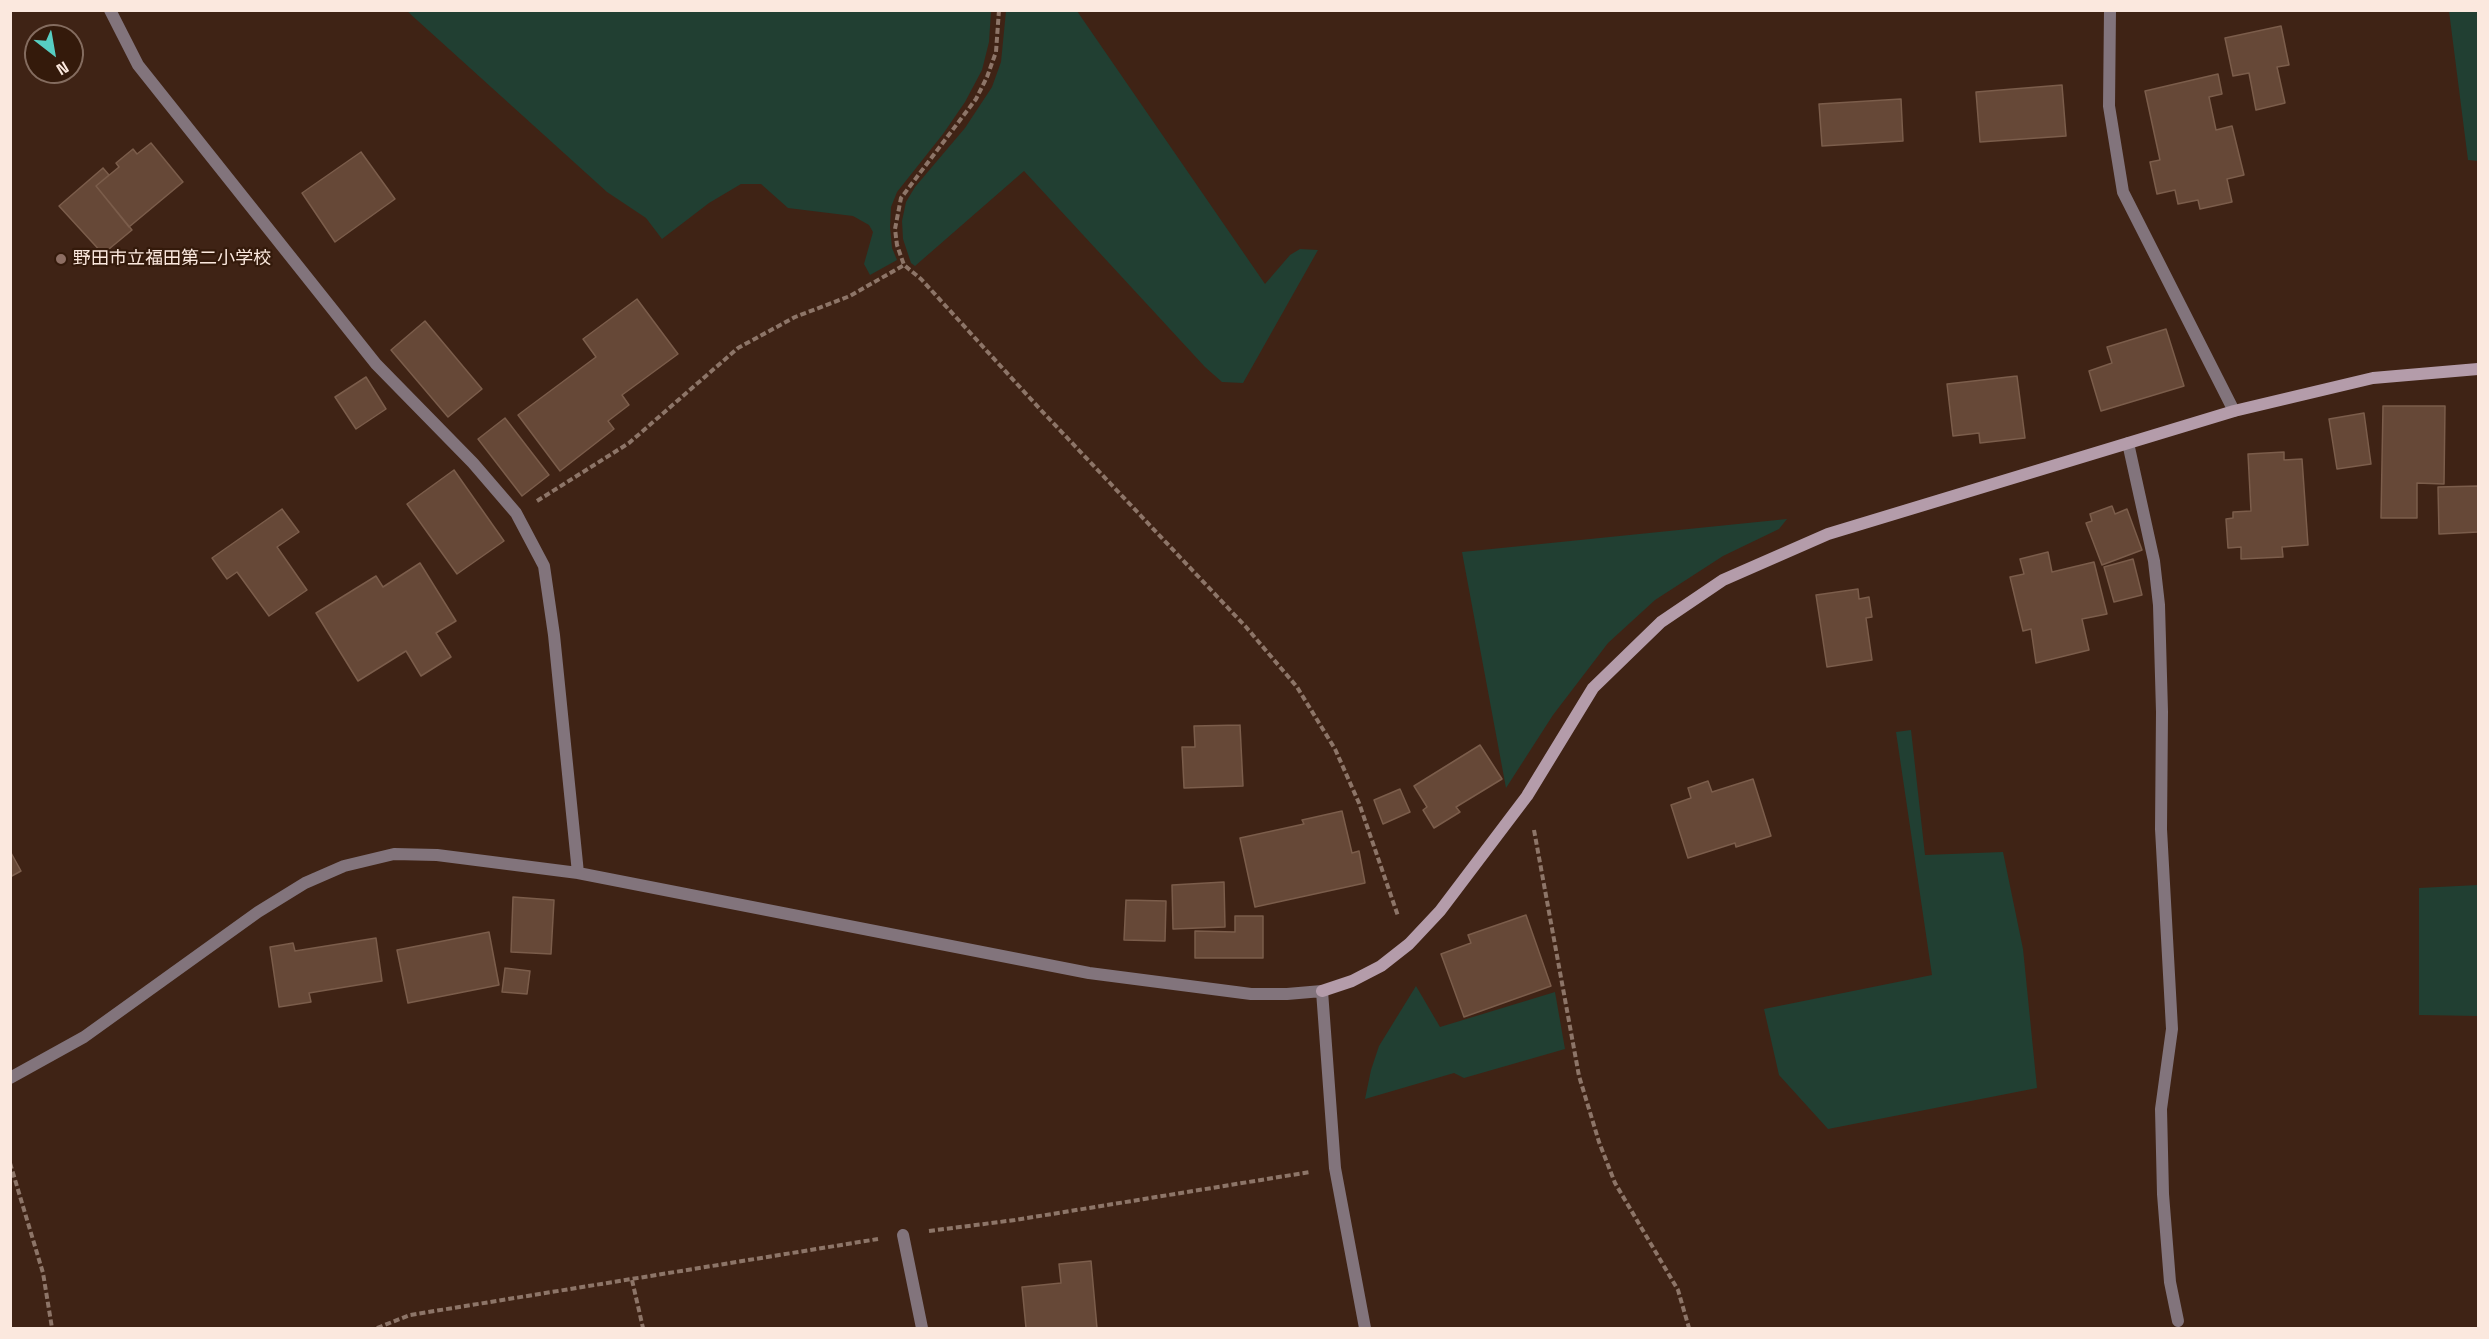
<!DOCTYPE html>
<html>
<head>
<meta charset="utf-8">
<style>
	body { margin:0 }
	#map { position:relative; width:2489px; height:1339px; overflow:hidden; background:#3f2315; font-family:"Space Grotesk",sans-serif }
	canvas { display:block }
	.frame { position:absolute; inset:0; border:12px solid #fbe8de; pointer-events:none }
	.north { position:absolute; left:24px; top:24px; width:60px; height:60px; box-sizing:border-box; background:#341a0b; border:2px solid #846c5f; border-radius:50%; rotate:149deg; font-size:16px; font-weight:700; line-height:24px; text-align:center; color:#fbe8de }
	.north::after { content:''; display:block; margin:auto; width:21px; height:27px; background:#57cec2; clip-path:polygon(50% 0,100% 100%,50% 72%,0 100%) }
</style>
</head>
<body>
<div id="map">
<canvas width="2489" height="1339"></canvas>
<div class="frame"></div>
<div class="north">N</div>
</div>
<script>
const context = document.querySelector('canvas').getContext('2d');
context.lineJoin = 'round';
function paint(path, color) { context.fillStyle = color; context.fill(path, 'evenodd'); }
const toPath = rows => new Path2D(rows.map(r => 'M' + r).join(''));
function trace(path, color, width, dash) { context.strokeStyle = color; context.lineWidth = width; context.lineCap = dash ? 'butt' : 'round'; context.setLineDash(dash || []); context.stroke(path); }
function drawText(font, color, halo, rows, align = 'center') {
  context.font = font + ' "Space Grotesk","Noto Sans JP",sans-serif'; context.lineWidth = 4.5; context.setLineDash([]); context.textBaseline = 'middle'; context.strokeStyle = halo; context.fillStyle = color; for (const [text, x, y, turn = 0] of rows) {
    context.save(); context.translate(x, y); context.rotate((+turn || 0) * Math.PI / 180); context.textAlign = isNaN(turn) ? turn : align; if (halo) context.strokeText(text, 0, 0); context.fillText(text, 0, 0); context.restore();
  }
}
paint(toPath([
	[407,11,991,10,991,11,989,42,982,70,965,102,943,134,897,192,891,207,890,227,892,248,897,260,870,275,864,264,873,232,869,225,853,216,788,208,761,184,741,184,709,203,662,239,646,218,607,192],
	[1006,11,1077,11,1265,284,1290,255,1300,249,1318,250,1243,383,1222,382,1205,367,1024,171,915,266,911,263,903,239,902,221,906,202,915,187,965,128,992,87,1001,62],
	[2449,11,2478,11,2478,161,2468,160],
	[1787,519,1779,529,1723,556,1655,600,1608,643,1553,715,1506,788,1462,552],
	[1911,730,1925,855,2003,852,2023,949,2037,1088,1828,1129,1779,1075,1764,1009,1932,975,1896,732],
	[2478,885,2478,1016,2419,1015,2419,888],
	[1416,986,1440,1027,1555,992,1565,1049,1464,1078,1454,1073,1365,1099,1371,1070,1379,1046]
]), '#213f32');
const building = toPath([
	[2281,26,2289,65,2277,67,2285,103,2256,110,2249,73,2233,76,2225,38,2281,26],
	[2218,74,2222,94,2209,97,2216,130,2232,126,2244,175,2227,179,2232,202,2200,209,2198,200,2178,204,2175,190,2157,194,2150,162,2160,160,2145,91,2218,74],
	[2062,85,2066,136,1980,142,1976,92,2062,85],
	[1901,99,1903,141,1822,146,1819,104,1901,99],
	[151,143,183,182,129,227,96,186,119,167,116,163,133,149,137,154,151,143],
	[361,152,395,199,335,242,302,193,361,152],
	[103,168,109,175,96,186,132,230,103,254,59,206,103,168],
	[637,299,678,354,622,395,629,405,608,421,614,429,560,471,518,415,596,357,583,339,637,299],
	[425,321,482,389,448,417,391,350,425,321],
	[2166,329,2184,386,2101,411,2089,371,2112,363,2107,347,2166,329],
	[2017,376,2025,438,1980,443,1979,433,1953,436,1947,384,2017,376],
	[366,377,386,409,356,429,335,397,366,377],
	[2383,406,2445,406,2444,484,2417,483,2417,518,2381,518,2383,406],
	[2364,413,2371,464,2337,469,2329,419,2364,413],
	[505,418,549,475,522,496,478,439,505,418],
	[2284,452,2284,460,2302,459,2308,545,2282,547,2283,557,2241,559,2241,547,2228,548,2226,519,2233,518,2233,512,2251,511,2248,454,2284,452],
	[454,470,504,541,457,574,407,504,454,470],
	[2478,486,2478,532,2439,534,2438,487,2478,486],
	[2112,506,2115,514,2127,509,2142,550,2102,565,2086,523,2092,521,2090,514,2112,506],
	[282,509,299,532,277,547,307,590,269,616,237,572,227,579,212,558,282,509],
	[2048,552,2052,572,2094,562,2107,614,2082,619,2089,650,2036,663,2031,629,2023,631,2010,577,2024,574,2020,559,2048,552],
	[2133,559,2142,595,2114,602,2104,567,2133,559],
	[420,563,456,621,436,633,451,657,421,676,406,651,358,681,316,613,376,576,383,587,420,563],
	[1858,589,1859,599,1869,597,1872,617,1866,618,1872,660,1827,667,1816,595,1858,589],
	[1240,725,1243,786,1184,788,1182,747,1195,747,1194,726,1240,725],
	[1480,745,1502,779,1456,807,1460,812,1434,828,1423,810,1427,807,1414,786,1480,745],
	[1753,779,1771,836,1736,847,1735,843,1688,858,1671,805,1691,798,1688,788,1708,781,1712,792,1753,779],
	[1400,789,1410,812,1383,824,1374,800,1400,789],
	[1342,811,1352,853,1359,851,1365,883,1255,907,1240,838,1304,824,1302,820,1342,811],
	[10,851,21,871,10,877,10,851],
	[1224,882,1225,927,1173,929,1172,885,1224,882],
	[513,897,554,900,551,954,511,952,513,897],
	[1126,900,1166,901,1165,941,1124,940,1126,900],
	[1526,915,1551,986,1464,1017,1441,954,1471,943,1468,935,1526,915],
	[1235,916,1263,916,1263,958,1195,958,1195,931,1235,932,1235,916],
	[489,932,499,985,408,1003,397,950,489,932],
	[376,938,382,981,309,993,311,1002,279,1007,270,947,293,943,295,951,376,938],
	[505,968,530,971,527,994,502,992,505,968],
	[1091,1261,1097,1328,1026,1328,1022,1287,1061,1283,1059,1264,1091,1261]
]);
paint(building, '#664837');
trace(building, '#7b5d4b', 1.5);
trace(toPath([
	[999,10,996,52,987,77,976,99,901,198,895,229,897,245,904,265,921,279,1039,408,1246,627,1297,687,1335,749,1359,803,1398,916],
	[537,501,629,443,738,348,795,317,850,296,904,265],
	[1534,830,1579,1076,1599,1142,1615,1183,1678,1290,1689,1328],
	[10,1163,43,1273,52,1328],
	[929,1231,1015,1220,1310,1172],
	[632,1280,643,1328],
	[377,1328,410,1315,878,1239]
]), '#8d7568', 4, [6, 3]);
trace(toPath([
	[2128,443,2154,561,2159,605,2162,712,2161,829,2172,1029,2161,1109,2163,1194,2170,1282,2178,1321],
	[903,1235,922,1328]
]), '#82747c', 12);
trace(toPath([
	[110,10,138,65,376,364,473,463,516,513,544,566,554,635,578,873],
	[2110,10,2109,106,2123,192,2234,411],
	[10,1078,84,1037,258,912,305,883,344,866,394,854,437,855,578,873,1089,973,1251,994,1287,994,1322,991,1335,1168,1365,1328]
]), '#82747c', 12);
trace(toPath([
	[1322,991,1352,981,1381,966,1409,944,1440,911,1527,796,1593,688,1661,622,1723,580,1828,534,2234,411,2373,378,2478,369]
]), '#b49caa', 12);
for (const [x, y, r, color] of [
	[61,259,6,"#8d6e63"]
]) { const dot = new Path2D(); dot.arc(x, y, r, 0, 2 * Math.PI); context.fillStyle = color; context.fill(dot); trace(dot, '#341a0b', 2); }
drawText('18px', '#fbe8de', '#341a0b', [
	["野田市立福田第二小学校",73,259]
], 'left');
</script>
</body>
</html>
